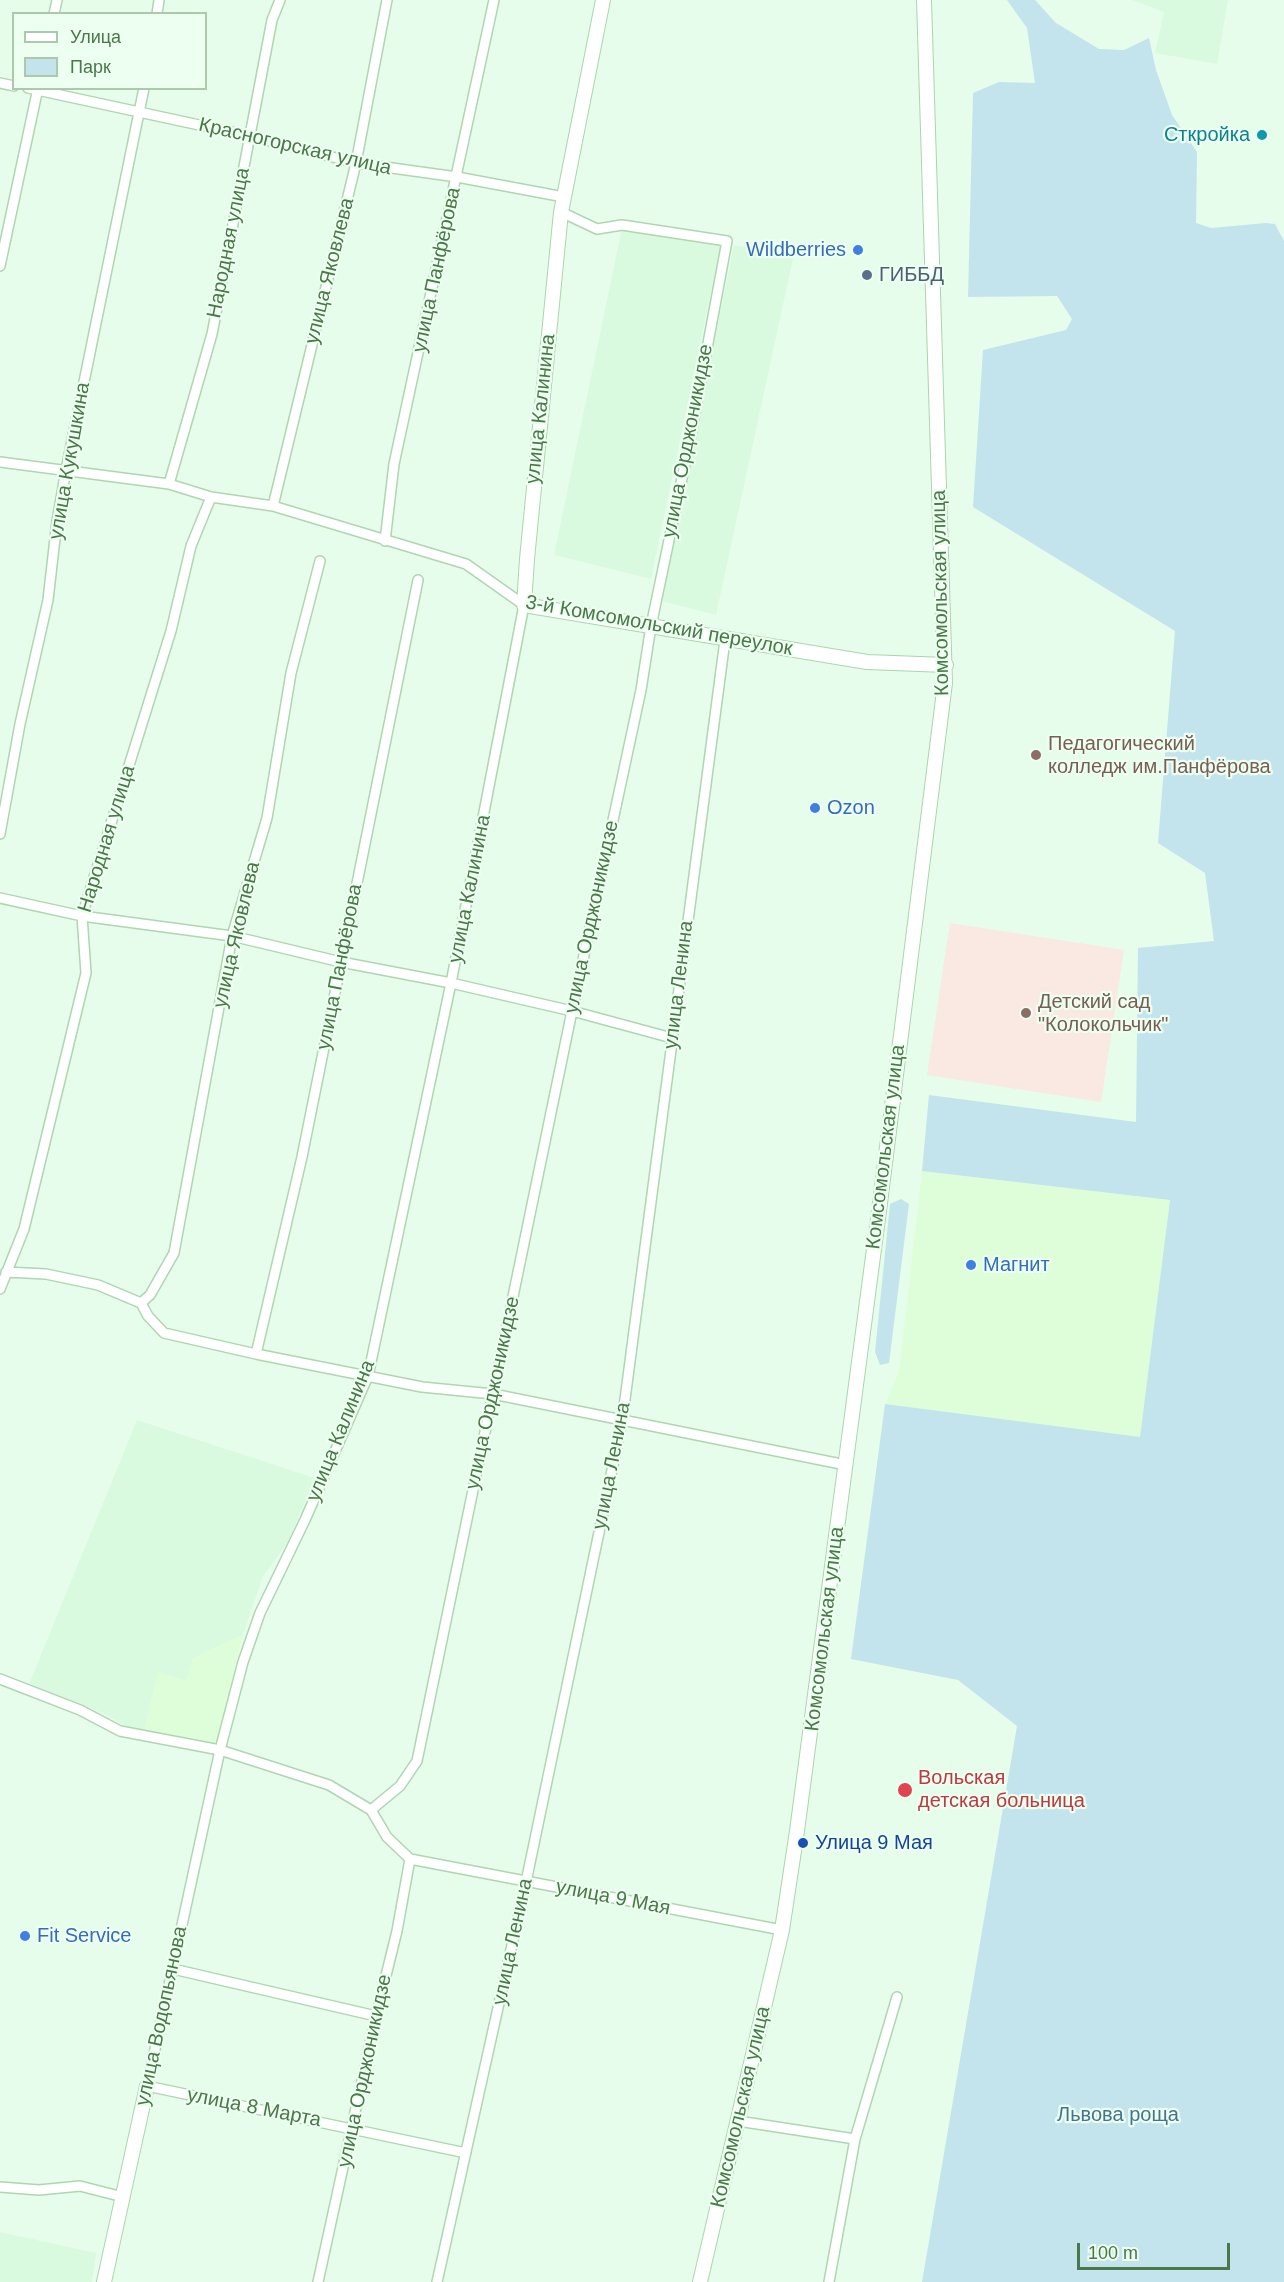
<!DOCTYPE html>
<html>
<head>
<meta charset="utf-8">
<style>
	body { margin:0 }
	#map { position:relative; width:1284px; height:2282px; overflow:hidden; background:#e6fdeb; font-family:Arial,sans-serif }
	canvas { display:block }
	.legend { position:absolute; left:12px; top:12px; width:195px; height:78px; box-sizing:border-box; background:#edfff1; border:2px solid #acc9ae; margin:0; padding:8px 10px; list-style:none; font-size:18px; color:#4b7849 }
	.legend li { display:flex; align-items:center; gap:12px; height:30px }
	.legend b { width:30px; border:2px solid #acc9ae }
	.scale { position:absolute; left:1077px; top:2243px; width:153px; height:27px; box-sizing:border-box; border:3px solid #4b7849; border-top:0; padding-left:8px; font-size:18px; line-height:21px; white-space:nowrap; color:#4b7849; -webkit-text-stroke:4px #edfff1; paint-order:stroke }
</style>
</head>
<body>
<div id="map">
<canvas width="1284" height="2282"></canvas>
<ul class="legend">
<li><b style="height:8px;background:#fff"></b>Улица</li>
<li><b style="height:16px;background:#c3e4ec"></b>Парк</li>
</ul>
<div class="scale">100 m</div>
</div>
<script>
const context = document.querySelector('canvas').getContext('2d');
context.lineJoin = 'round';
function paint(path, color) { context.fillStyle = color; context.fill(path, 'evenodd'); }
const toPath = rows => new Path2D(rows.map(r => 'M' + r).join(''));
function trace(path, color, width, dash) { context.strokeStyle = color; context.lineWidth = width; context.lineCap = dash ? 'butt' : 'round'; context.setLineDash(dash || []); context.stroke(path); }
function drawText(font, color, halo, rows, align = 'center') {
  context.font = font + ' Arial,sans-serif'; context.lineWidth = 4.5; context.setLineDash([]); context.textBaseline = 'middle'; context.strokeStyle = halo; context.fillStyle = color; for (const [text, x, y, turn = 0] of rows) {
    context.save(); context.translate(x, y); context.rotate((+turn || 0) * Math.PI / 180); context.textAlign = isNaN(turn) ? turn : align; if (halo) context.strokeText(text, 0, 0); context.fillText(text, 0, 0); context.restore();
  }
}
paint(toPath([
	[1132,0,1228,0,1217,64,1155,53,1164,12],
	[622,228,721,244,651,579,554,555],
	[734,245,794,254,716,615,662,601],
	[137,1420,315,1478,287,1544,263,1576,243,1635,193,1658,186,1681,158,1673,144,1731,128,1728,109,1716,29,1684],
	[0,2232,96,2253,92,2282,0,2282]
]), '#dafadf');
paint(toPath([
	[922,1171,1170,1200,1140,1438,885,1404,899,1372],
	[243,1635,216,1744,144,1731,158,1672,186,1681,193,1658]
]), '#ddfed9');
paint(toPath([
	[950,923,1124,950,1101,1102,927,1075]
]), '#fae8e2');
paint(toPath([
	[1007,0,1035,0,1056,23,1099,49,1124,50,1149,38,1156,70,1172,115,1197,152,1196,223,1211,228,1266,223,1275,224,1284,241,1284,2282,922,2282,1017,1726,958,1680,851,1659,885,1404,1140,1437,1170,1200,922,1171,929,1095,1136,1122,1138,948,1214,941,1205,873,1158,843,1175,631,973,507,983,350,1066,330,1072,319,1057,296,968,297,973,93,999,82,1035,83,1027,28],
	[901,1199,909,1204,889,1363,880,1365,875,1352,890,1204]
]), '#c3e4ec');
const street = toPath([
	[54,14,57,0],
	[157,14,159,0],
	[0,83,14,86],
	[28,88,250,136,356,163,457,177,564,197],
	[0,266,38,88],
	[0,462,169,484,211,497,273,506,466,564,524,605,451,983,368,1376,305,1520,260,1613,243,1662,220,1750,147,2086,466,2153],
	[169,484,212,334,272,20,280,0],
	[273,506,356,163,387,0],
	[385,541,394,464,494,0],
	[0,834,20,724,48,600,57,521,66,470,144,88],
	[0,898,82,916,232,936,341,962,451,983,572,1011,672,1038],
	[6,1272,46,1274,98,1285,141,1303,148,1316,164,1333,256,1354,422,1387,493,1394,846,1465],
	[0,1289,24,1229,86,973,82,916,171,631,191,546,211,497],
	[141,1303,150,1295,174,1253,232,936,267,818,291,673,320,561],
	[256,1354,302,1157,418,580],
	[0,1679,80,1710,120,1731,220,1750,329,1785,371,1810,387,1837,410,1859],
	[371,1810,400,1786,417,1761,572,1011,641,690,651,626,690,440,727,241,622,225,597,229,561,212],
	[410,1859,782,1930],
	[173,1969,376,2016],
	[738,2121,855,2139],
	[0,2187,39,2190,80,2186,123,2197],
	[318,2282,376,2016,397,1931,410,1859],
	[437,2282,526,1882,622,1422,725,640],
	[829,2282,855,2139,897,1997]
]);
const secondary = toPath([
	[603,0,561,212,527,559,524,605,867,662,946,665],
	[104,2282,147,2086],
	[700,2282,782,1930,797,1831,879,1211,945,683,924,0]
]);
trace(street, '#b0d5b2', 12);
trace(secondary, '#abd5ad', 16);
trace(street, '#fff', 9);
trace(secondary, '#fff', 14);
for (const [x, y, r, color] of [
	[1262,135,6,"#0f9aa8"],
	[858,250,6,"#3f7fe0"],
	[867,275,6,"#5c6f8a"],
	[1036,755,6,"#8d6e63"],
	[815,808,6,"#3f7fe0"],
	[1026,1013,6,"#8d6e63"],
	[971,1265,6,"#3f7fe0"],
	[905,1790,8,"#e0444e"],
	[803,1843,6,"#1a4fb4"],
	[25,1936,6,"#3f7fe0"]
]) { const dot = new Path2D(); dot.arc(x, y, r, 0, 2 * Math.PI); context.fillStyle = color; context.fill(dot); trace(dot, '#edfff1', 2); }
drawText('20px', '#0d838f', '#edfff1', [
	["Сткройка",1250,135]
], 'right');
drawText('20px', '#4b7849', '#edfff1', [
	["Красногорская улица",295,147,13],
	["Народная улица",229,243,-79],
	["улица Панфёрова",437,270,-78],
	["улица Яковлева",330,271,-76],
	["улица Калинина",541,409,-84],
	["улица Орджоникидзе",688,441,-79],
	["улица Кукушкина",70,461,-80],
	["Комсомольская улица",941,593,-91],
	["3-й Комсомольский переулок",659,626,10],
	["Народная улица",107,839,-73],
	["улица Калинина",470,889,-79],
	["улица Орджоникидзе",592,917,-78],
	["улица Яковлева",237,935,-77],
	["улица Панфёрова",340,967,-79],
	["улица Ленина",679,985,-83],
	["Комсомольская улица",886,1147,-83],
	["улица Орджоникидзе",493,1393,-78],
	["улица Калинина",341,1431,-68],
	["улица Ленина",612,1466,-79],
	["Комсомольская улица",825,1629,-83],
	["улица 9 Мая",613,1898,11],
	["улица Ленина",513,1942,-78],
	["улица Водопьянова",162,2016,-78],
	["улица Орджоникидзе",365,2071,-78],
	["Комсомольская улица",741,2107,-77],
	["улица 8 Марта",254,2108,11]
]);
drawText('20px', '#366cbe', '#edfff1', [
	["Wildberries",846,250,"right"],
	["Ozon",827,808],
	["Магнит",983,1265],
	["Fit Service",37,1936]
], 'left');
drawText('20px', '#4e5e75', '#edfff1', [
	["ГИББД",879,275]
], 'left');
drawText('20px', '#785e54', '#edfff1', [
	["Педагогический",1048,744],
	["колледж им.Панфёрова",1048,767],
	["Детский сад",1038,1002],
	["\"Колокольчик\"",1038,1025]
], 'left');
drawText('20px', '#be3a42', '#edfff1', [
	["Вольская",918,1778],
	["детская больница",918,1801]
], 'left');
drawText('20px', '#164399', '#edfff1', [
	["Улица 9 Мая",815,1843]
], 'left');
drawText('20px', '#45758b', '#edfff1', [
	["Львова роща",1118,2115]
]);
</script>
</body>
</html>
